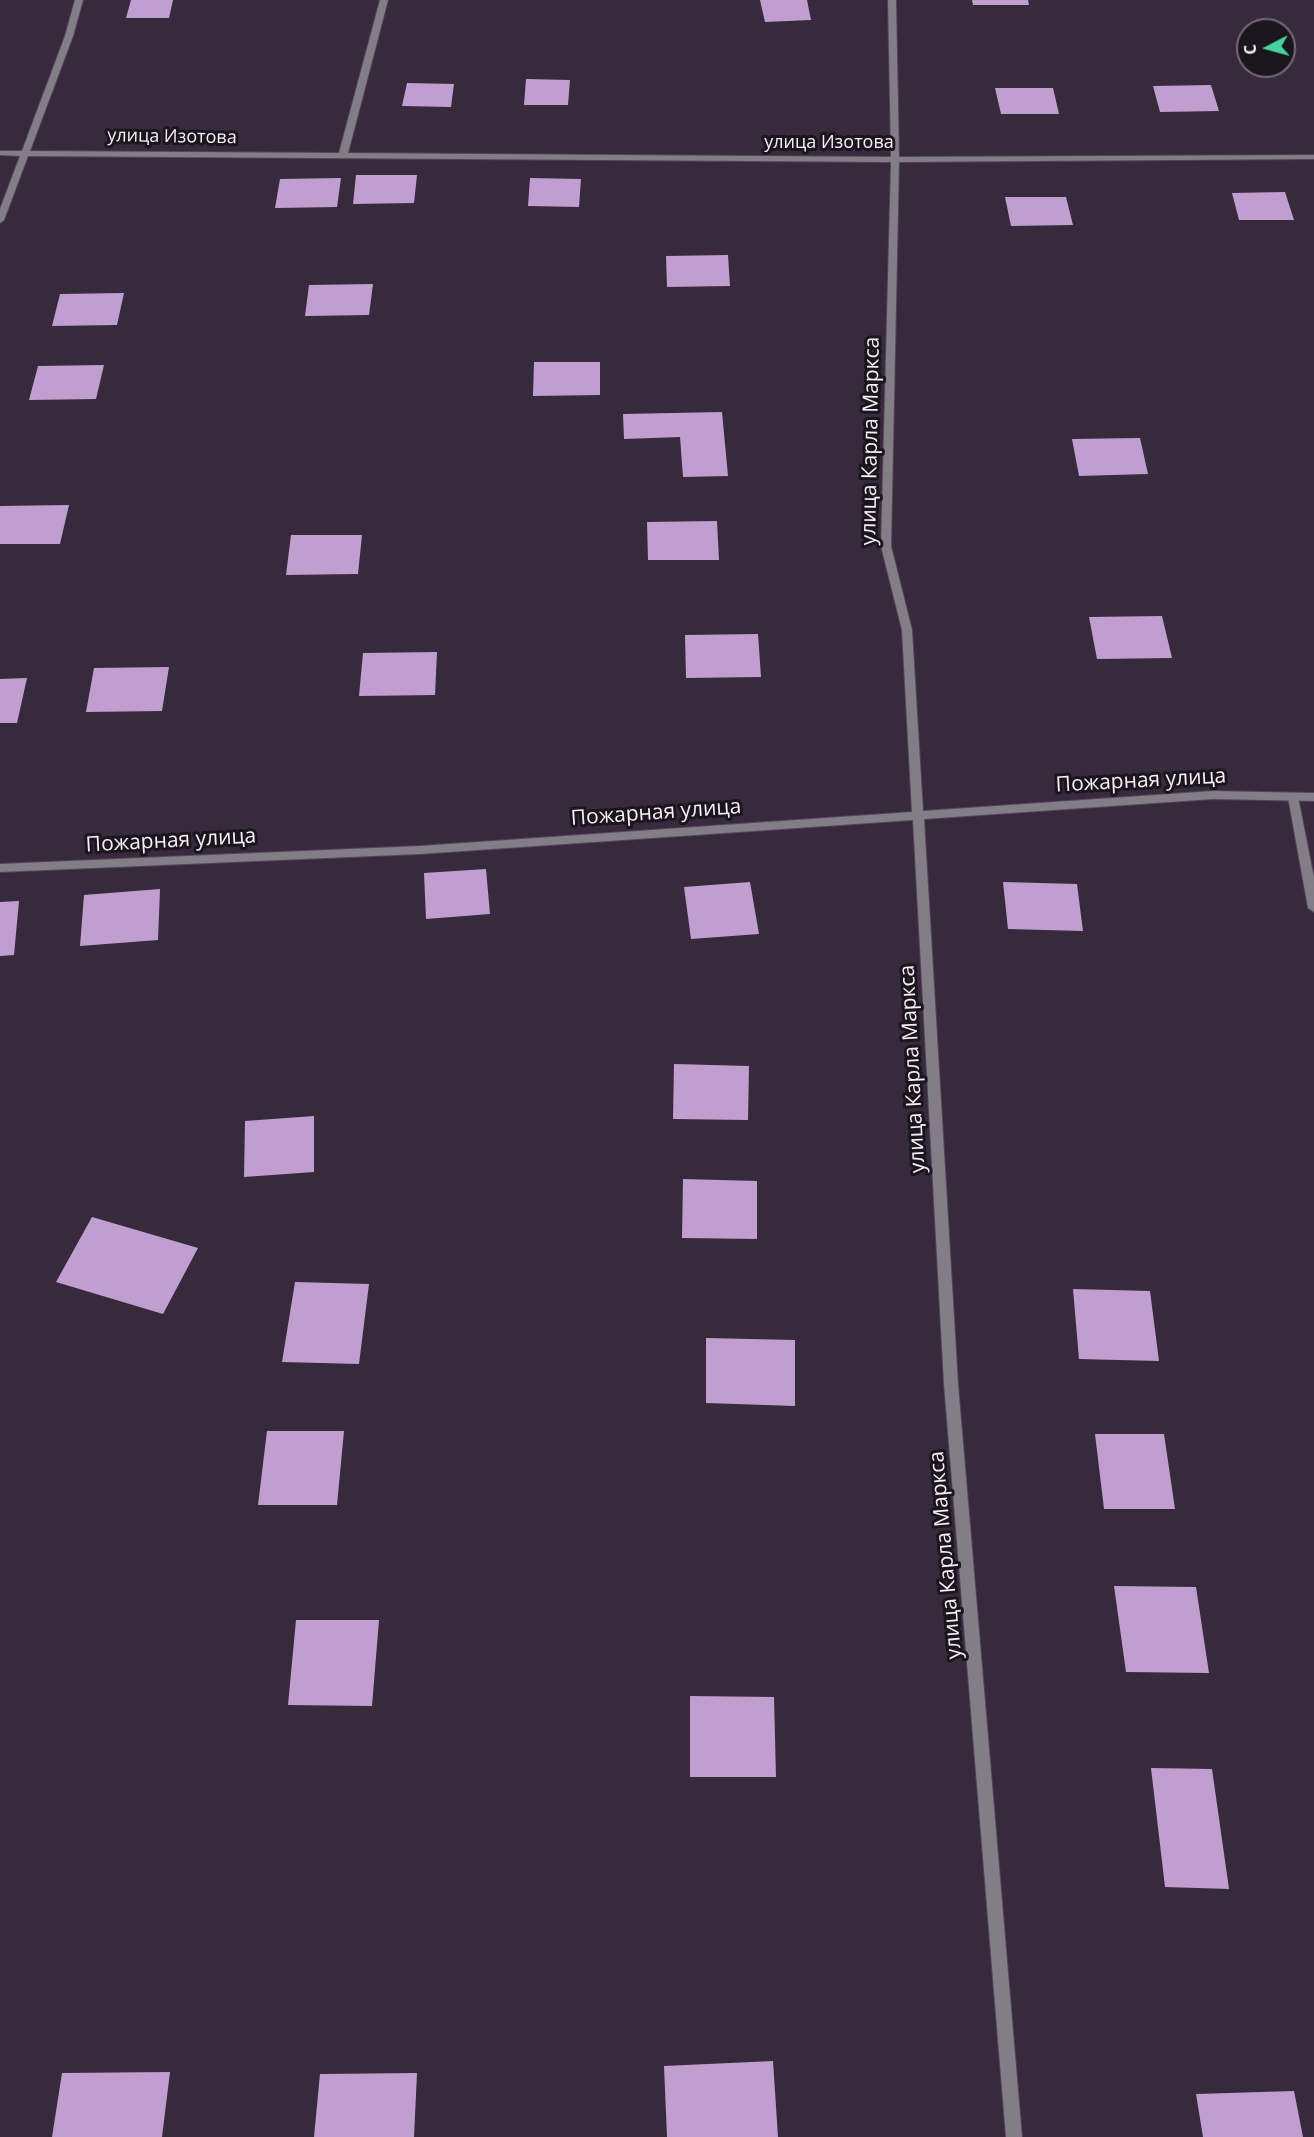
<!DOCTYPE html>
<html>
<head>
<meta charset="utf-8">
<style>
	body { margin:0 }
	#map { position:relative; width:1314px; height:2137px; overflow:hidden; background:#372a3d; font-family:"Open Sans",sans-serif }
	canvas { display:block }
	.north { position:absolute; left:1236px; top:18px; width:60px; height:60px; box-sizing:border-box; background:#1b151e; border:2px solid #736c76; border-radius:50%; rotate:264deg; font-size:16px; font-weight:700; line-height:24px; text-align:center; color:#f6eefa }
	.north::after { content:''; display:block; margin:auto; width:21px; height:27px; background:#45d49f; clip-path:polygon(50% 0,100% 100%,50% 72%,0 100%) }
</style>
</head>
<body>
<div id="map">
<canvas width="1314" height="2137"></canvas>
<div class="north">С</div>
</div>
<script>
const context = document.querySelector('canvas').getContext('2d');
context.lineJoin = 'round';
function paint(path, color) { context.fillStyle = color; context.fill(path, 'evenodd'); }
const toPath = rows => new Path2D(rows.map(r => 'M' + r).join(''));
function trace(path, color, width, dash) { context.strokeStyle = color; context.lineWidth = width; context.lineCap = dash ? 'butt' : 'round'; context.setLineDash(dash || []); context.stroke(path); }
function drawText(font, color, halo, rows, align = 'center') {
  context.font = font + ' "Open Sans",sans-serif'; context.lineWidth = 6; context.setLineDash([]); context.textBaseline = 'middle'; context.strokeStyle = halo; context.fillStyle = color; for (const [text, x, y, turn = 0] of rows) {
    context.save(); context.translate(x, y); context.rotate((+turn || 0) * Math.PI / 180); context.textAlign = isNaN(turn) ? turn : align; if (halo) context.strokeText(text, 0, 0); context.fillText(text, 0, 0); context.restore();
  }
}
paint(toPath([
	[131,0,173,0,169,18,126,18],
	[760,0,807,0,811,20,765,22],
	[972,0,1028,0,1029,5,973,5],
	[526,79,570,80,568,105,524,105],
	[407,83,454,84,451,107,402,106],
	[1211,85,1219,111,1160,112,1153,86],
	[995,88,1053,88,1059,114,1001,114],
	[356,175,417,175,414,203,353,204],
	[341,178,337,207,275,208,280,179],
	[530,178,581,179,579,207,528,206],
	[1285,192,1294,220,1239,220,1232,193],
	[1005,197,1066,197,1073,225,1011,226],
	[728,255,730,286,667,287,666,256],
	[373,284,369,315,305,316,309,285],
	[124,293,117,325,52,326,60,294],
	[534,362,600,362,600,395,533,396],
	[104,365,96,399,29,400,38,366],
	[722,412,728,476,683,477,680,437,624,439,623,414],
	[1140,438,1148,474,1079,476,1072,439],
	[69,505,60,544,0,544,0,506],
	[717,521,719,560,648,560,647,522],
	[291,535,362,535,358,574,286,575],
	[1162,616,1172,658,1097,659,1089,617],
	[758,634,761,677,686,678,685,635],
	[437,652,435,695,359,696,363,653],
	[169,667,162,711,86,712,94,668],
	[27,678,17,723,0,723,0,679],
	[486,869,490,914,426,919,424,873],
	[750,882,759,934,691,939,684,887],
	[1003,882,1077,884,1083,931,1008,929],
	[160,889,158,940,80,946,84,895],
	[19,901,14,955,0,956,0,902],
	[674,1064,749,1066,748,1120,673,1119],
	[314,1116,314,1172,244,1177,245,1121],
	[683,1179,757,1181,757,1239,682,1238],
	[92,1217,198,1248,163,1314,56,1282],
	[295,1282,369,1284,359,1364,282,1362],
	[1073,1289,1150,1291,1159,1361,1079,1359],
	[706,1338,795,1340,795,1406,706,1403],
	[267,1431,344,1431,337,1505,258,1505],
	[1095,1434,1164,1434,1175,1509,1104,1509],
	[1114,1586,1196,1587,1209,1673,1126,1672],
	[296,1620,379,1620,372,1706,288,1705],
	[690,1696,774,1697,776,1777,690,1777],
	[1151,1768,1212,1769,1229,1889,1165,1887],
	[773,2061,778,2137,667,2137,664,2066],
	[170,2072,162,2137,52,2137,62,2073],
	[417,2073,414,2137,314,2137,320,2074],
	[1294,2091,1303,2137,1203,2137,1196,2094]
]), '#c09fd0');
const service = toPath([
	[1293,793,1298,797,1314,878,1314,912,1308,908,1288,797,1293,793]
]);
const minor = toPath([
	[75,0,83,0,73,36,30,151,339,153,380,0,388,0,348,153,891,157,888,0,896,0,899,157,1314,155,1314,159,899,162,891,546,912,630,923,811,1213,791,1314,793,1314,801,1213,799,924,819,958,1384,1022,2137,1006,2137,944,1384,913,820,420,854,0,872,0,864,420,846,912,812,902,630,881,546,891,162,28,156,4,220,0,223,0,209,20,156,0,155,0,151,22,151,65,36,75,0]
]);
trace(service, '#524557', 2);
trace(minor, '#524557', 2);
paint(service, '#837d87');
paint(minor, '#837d87');
drawText('18px', '#f6eefa', '#1b151e', [
	["улица Изотова",172,137,1],
	["улица Изотова",829,143]
]);
drawText('21px', '#f6eefa', '#1b151e', [
	["улица Карла Маркса",871,441,-89],
	["Пожарная улица",1141,781,-3],
	["Пожарная улица",656,813,-4],
	["Пожарная улица",171,841,-3],
	["улица Карла Маркса",913,1069,-93],
	["улица Карла Маркса",946,1555,-95]
]);
</script>
</body>
</html>
